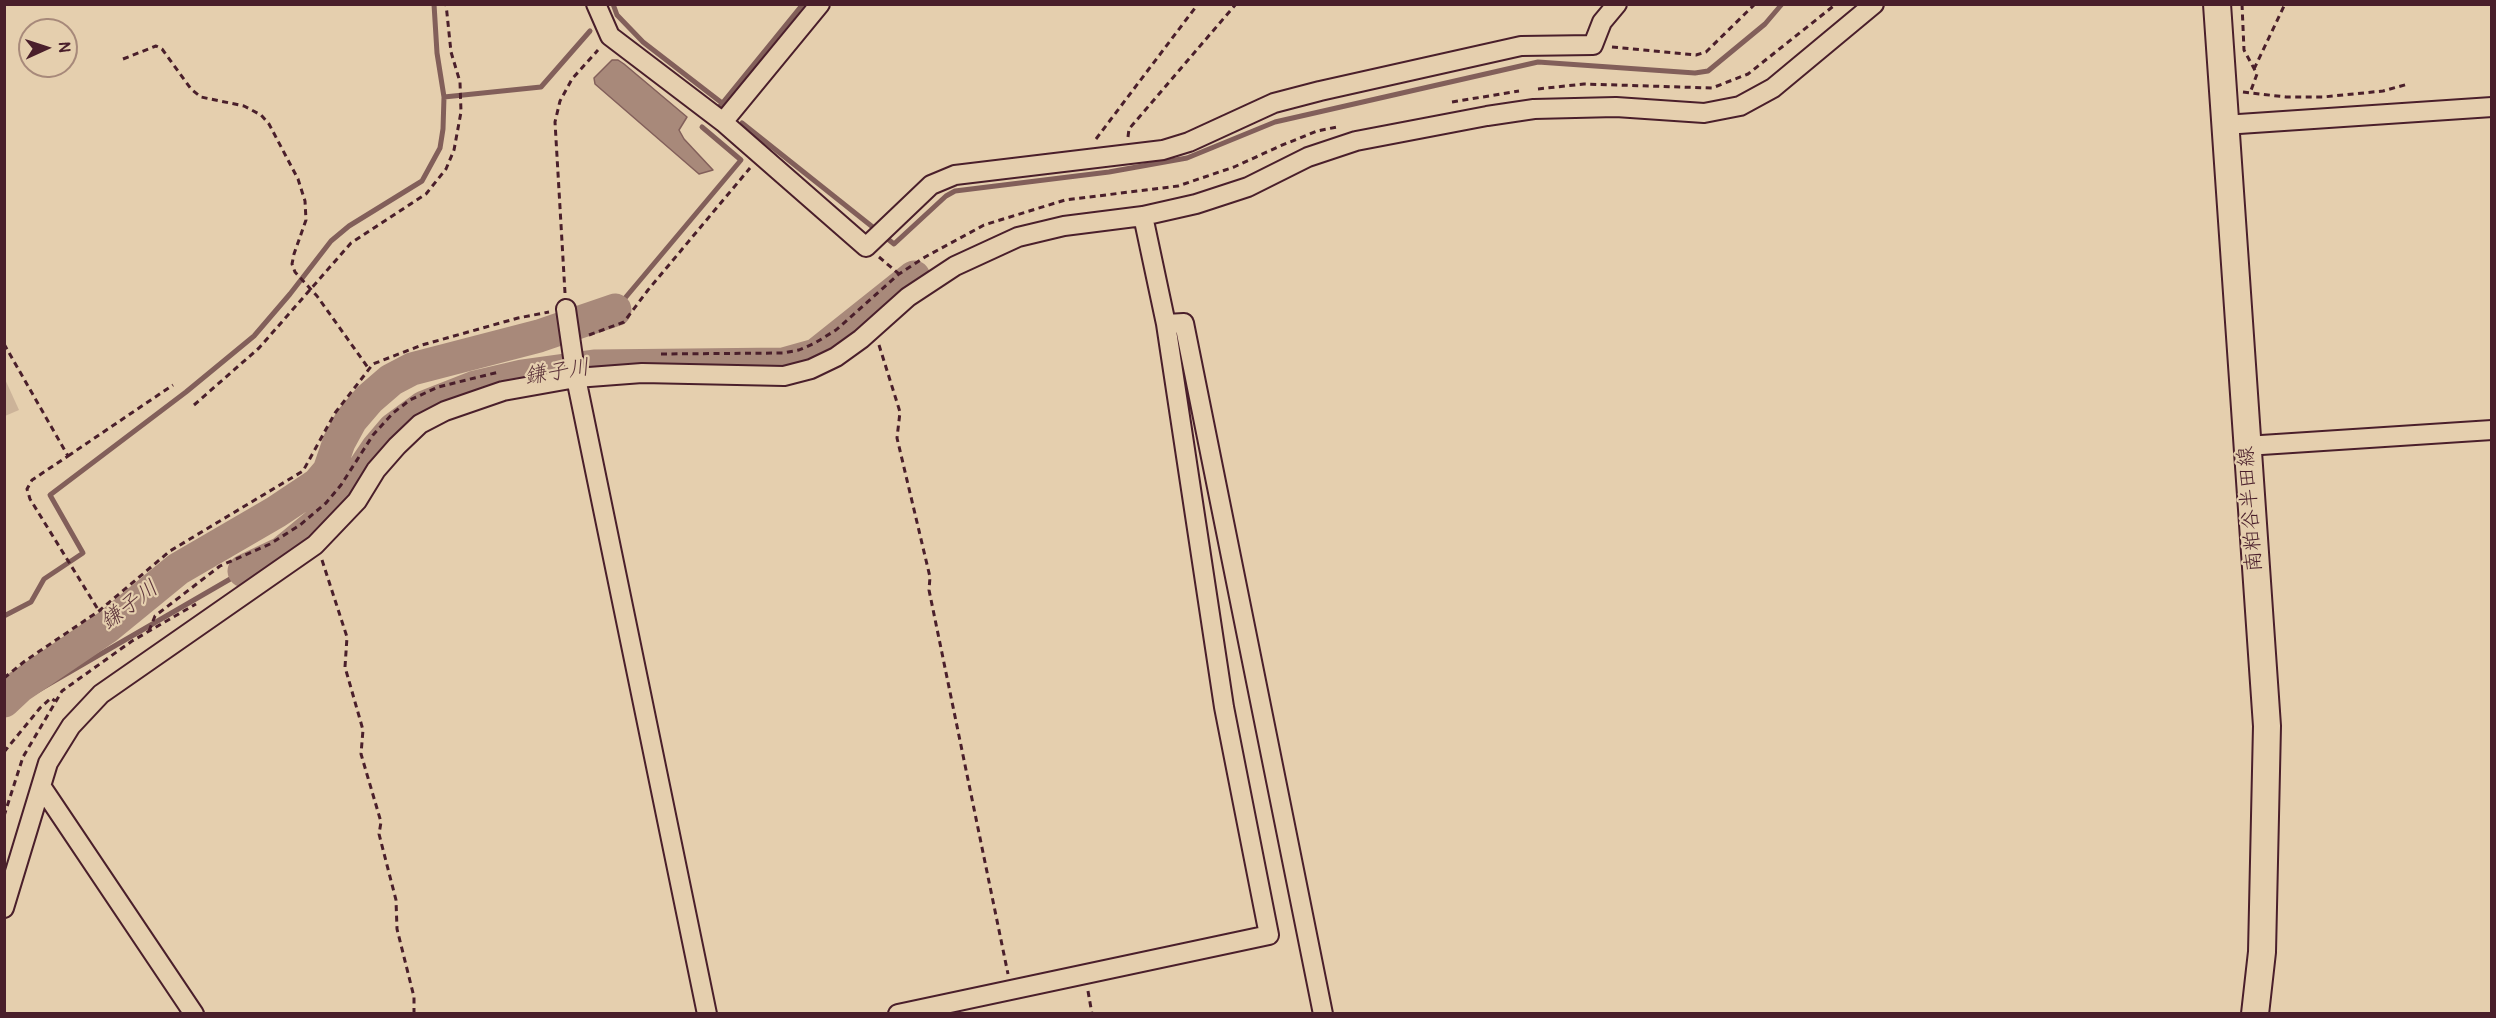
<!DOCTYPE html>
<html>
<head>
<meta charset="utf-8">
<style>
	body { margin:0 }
	#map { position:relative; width:2496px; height:1018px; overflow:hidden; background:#e5cfae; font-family:Pangolin,sans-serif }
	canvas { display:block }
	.frame { position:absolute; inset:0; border:6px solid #4a1f2b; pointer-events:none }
	.north { position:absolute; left:18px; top:18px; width:60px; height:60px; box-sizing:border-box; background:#e5cfae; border:2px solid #a7897a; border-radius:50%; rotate:87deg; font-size:16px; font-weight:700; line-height:24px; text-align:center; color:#4a1f2b }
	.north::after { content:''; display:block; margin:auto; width:21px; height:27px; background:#4a1f2b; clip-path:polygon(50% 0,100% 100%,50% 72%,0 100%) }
</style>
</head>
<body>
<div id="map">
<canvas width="2496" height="1018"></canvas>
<div class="frame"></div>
<div class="north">N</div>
</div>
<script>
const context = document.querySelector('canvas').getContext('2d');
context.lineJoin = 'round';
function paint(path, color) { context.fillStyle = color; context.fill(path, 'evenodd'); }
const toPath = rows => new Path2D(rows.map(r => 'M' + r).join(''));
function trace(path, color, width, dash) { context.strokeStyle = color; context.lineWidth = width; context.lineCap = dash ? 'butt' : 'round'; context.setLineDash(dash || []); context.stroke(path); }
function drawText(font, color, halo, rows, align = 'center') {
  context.font = font + ' Pangolin,"Klee One",sans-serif'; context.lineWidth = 4.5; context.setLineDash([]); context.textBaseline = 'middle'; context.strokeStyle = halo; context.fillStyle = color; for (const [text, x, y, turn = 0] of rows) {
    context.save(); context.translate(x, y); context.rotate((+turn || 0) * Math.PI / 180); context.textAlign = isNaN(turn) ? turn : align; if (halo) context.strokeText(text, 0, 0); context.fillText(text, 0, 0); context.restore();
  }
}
paint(toPath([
	[4,377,19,410,5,416,4,416]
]), '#ccb399');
const water = toPath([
	[612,60,618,60,624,64,687,117,679,130,684,139,713,170,699,174,595,84,594,78,612,60]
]);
paint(water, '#a8897a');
trace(water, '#825f5a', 1.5);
trace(toPath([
	[434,4,437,53,444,97],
	[613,4,617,15,643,42,722,103],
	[716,111,803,4],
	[742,123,894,244,946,196,955,191,1109,172,1187,158,1275,122,1538,62,1695,73,1708,71,1765,24,1782,4],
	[615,310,741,160,702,127],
	[4,616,31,602,44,579,83,553,50,495,186,392,254,336,290,294,331,241,349,226,422,181,440,148,443,129,444,97,541,87,590,31],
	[4,710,244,571]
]), '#825f5a', 5);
trace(toPath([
	[244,571,282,553,338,507,377,449,394,429,424,407,475,387,522,376,594,366,784,364,816,355,914,277],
	[4,701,20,686,107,627,178,569,276,512,318,484,329,471,339,442,351,420,369,399,391,380,412,369,539,336,615,310]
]), '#a8897a', 33);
const street = toPath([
	[596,4,610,36,723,122,866,247,931,185,955,175,1163,150,1189,142,1274,103,1320,91,1521,46,1593,45,1602,22,1617,4],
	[723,122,820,4],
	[2224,125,2492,107],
	[566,309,576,378,707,1014],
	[1166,324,1184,323,1323,1014],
	[2246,446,2492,430],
	[41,786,194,1014],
	[4,908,48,763,71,726,101,694,315,545,357,501,376,470,397,446,420,424,445,411,503,391,576,378,642,373,784,376,811,369,836,357,861,339,908,297,955,266,1018,237,1064,226,1143,216,1196,204,1248,187,1308,157,1356,141,1487,116,1534,109,1616,107,1704,113,1740,106,1773,88,1874,4],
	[898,1014,1269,935,1224,707,1166,324,1143,216]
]);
const secondary = toPath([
	[2217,4,2267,726,2262,952,2255,1014]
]);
trace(street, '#4a1f2b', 22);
trace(secondary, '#4a1f2b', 30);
trace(toPath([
	[2242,4,2244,50,2257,74,2250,93],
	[1612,47,1696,55,1706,52,1755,4],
	[123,59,156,46,162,49,191,89,201,97,244,106,261,115,269,124,298,179,305,201,306,220,294,254,292,264,295,272,317,296,369,369],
	[2254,69,2285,4],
	[1538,89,1584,84,1712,88,1748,74,1836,4],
	[2243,92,2286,97,2323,97,2383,91,2408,84],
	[1452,102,1519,91],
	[1128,137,1129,129,1236,4],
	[1096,139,1198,4],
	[879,257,899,274],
	[565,293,555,122,560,101,572,79,598,50],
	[589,335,624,322,648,290,750,168],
	[4,344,68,456,32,480,27,489,30,499,99,611],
	[879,345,900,412,897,438,930,577,929,590,1008,974],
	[661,354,783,353,799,350,815,343,836,330,899,274,925,257,984,225,1065,200,1178,186,1234,167,1280,146,1317,131,1337,127],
	[194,405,259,348,351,243,426,194,446,169,454,150,461,112,460,82,451,52,446,4],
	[68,456,173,385],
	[322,560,347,637,345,667,363,730,361,754,381,822,379,834,396,900,397,929,414,997,414,1014],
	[149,631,155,616,220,566,270,544,300,525,326,503,341,485,373,435,393,413,410,400,438,387,499,372],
	[4,678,25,661,99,611,170,551,303,471,335,413,373,364,422,345,518,318,549,312],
	[4,752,40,708,51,698,55,701],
	[4,816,23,757,62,691,132,641,196,604],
	[1088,991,1092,1014]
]), '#4a1f2b', 3, [6, 4.5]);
trace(street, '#e5cfae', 18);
trace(secondary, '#e5cfae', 26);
drawText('21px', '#4a1f2b', '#e5cfae', [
	["南粕谷半田線",2251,509,-94]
]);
drawText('italic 22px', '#5d343b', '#e5cfae', [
	["鎌子川",557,373,-9],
	["鎌子川",130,606,-37]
]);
</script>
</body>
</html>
